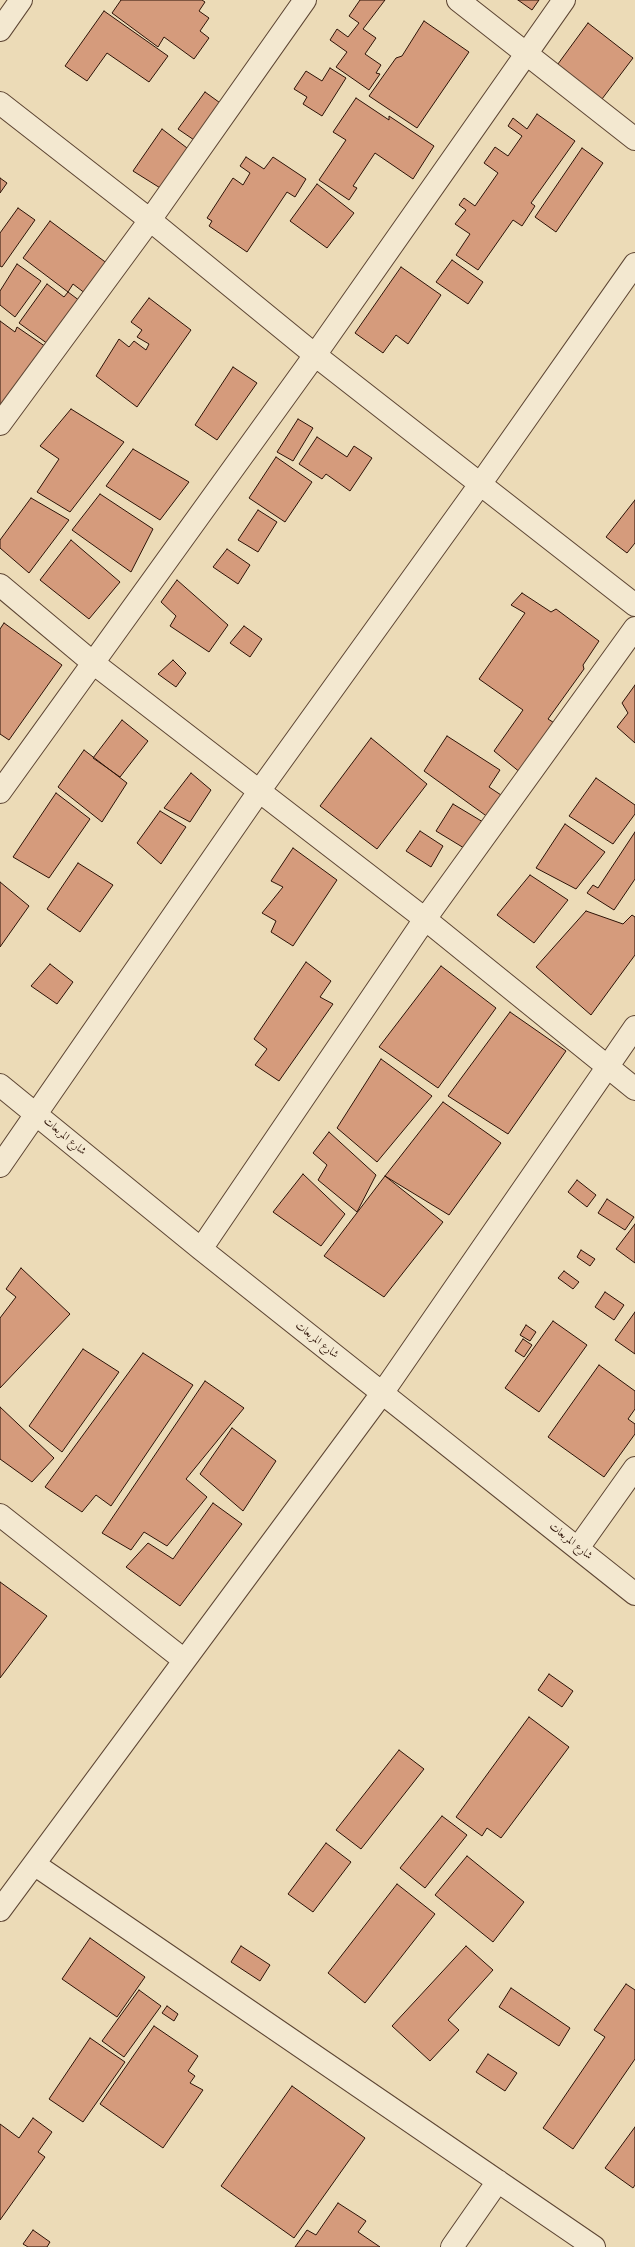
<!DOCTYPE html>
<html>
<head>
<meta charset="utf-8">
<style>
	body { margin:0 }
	canvas { display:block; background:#ecdbb7 }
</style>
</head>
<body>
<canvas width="635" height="2247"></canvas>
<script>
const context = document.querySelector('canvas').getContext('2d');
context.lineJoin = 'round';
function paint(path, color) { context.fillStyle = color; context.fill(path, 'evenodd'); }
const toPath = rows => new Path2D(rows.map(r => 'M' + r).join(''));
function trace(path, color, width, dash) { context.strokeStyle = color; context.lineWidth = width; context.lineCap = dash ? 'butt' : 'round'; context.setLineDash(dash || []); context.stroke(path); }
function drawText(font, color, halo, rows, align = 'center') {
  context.font = font + ' "Libre Caslon Text",Amiri,serif'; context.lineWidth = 4; context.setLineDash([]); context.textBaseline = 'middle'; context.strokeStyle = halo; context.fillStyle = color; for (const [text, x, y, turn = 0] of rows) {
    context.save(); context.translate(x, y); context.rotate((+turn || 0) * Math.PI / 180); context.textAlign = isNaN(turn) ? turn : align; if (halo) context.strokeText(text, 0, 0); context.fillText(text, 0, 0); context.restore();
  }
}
const building = toPath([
	[121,0,202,0,205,2,199,11,209,18,200,31,209,38,194,59,164,37,158,47,112,13,121,0],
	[360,0,385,0,363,29,376,38,365,54,381,65,376,73,380,74,369,90,336,67,347,52,330,40,337,29,348,37,359,23,349,16,360,0],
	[518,0,539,0,532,10,518,0],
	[104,11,168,56,149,82,107,53,87,81,65,66,104,11],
	[424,21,469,52,417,128,369,96,396,58,402,56,424,21],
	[588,23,633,58,602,99,555,68,588,23],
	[330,68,346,78,322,116,303,104,307,97,294,89,306,71,322,81,330,68],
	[205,92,223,105,197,142,178,129,205,92],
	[356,98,389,120,389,116,434,146,413,179,375,153,353,186,357,188,349,200,319,180,346,140,333,132,356,98],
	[537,114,575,141,531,203,535,206,522,226,513,220,478,270,456,255,470,234,455,224,466,210,459,205,464,198,475,206,498,173,484,163,495,147,508,156,522,136,508,126,513,118,527,129,537,114],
	[162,129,191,151,165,191,133,171,162,129],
	[582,148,603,163,556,232,535,217,582,148],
	[246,157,264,169,273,157,306,179,295,197,287,192,247,252,209,226,212,221,207,218,233,178,243,185,250,173,240,166,246,157],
	[0,178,7,183,0,193,0,178],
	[317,184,354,213,327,248,290,221,317,184],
	[18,208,35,220,2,267,0,266,0,233,18,208],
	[50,221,108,264,86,294,73,284,68,292,23,258,50,221],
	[452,260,483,282,468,304,436,282,452,260],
	[17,264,41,281,15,317,0,305,0,291,17,264],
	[401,267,441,295,408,344,396,335,383,353,355,333,401,267],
	[47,284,64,297,68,292,80,301,48,344,19,323,47,284],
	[149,298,191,330,137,407,96,376,119,339,129,347,134,341,146,350,149,344,137,337,142,330,131,322,149,298],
	[0,321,15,332,17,327,49,349,0,413,0,321],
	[233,367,257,383,217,440,195,425,233,367],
	[71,409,124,442,70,512,37,492,59,459,40,446,71,409],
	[298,419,313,428,293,461,277,452,298,419],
	[317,437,347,457,354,446,372,458,350,491,326,474,322,479,299,464,317,437],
	[133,449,189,482,160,520,106,486,133,449],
	[276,457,312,482,285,522,249,498,276,457],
	[100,494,153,529,131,572,72,530,100,494],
	[31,498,69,520,29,573,0,548,0,540,31,498],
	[635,500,635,543,627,553,606,537,635,500],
	[258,510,277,522,258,552,238,540,258,510],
	[71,540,120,582,89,619,40,580,71,540],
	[227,549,250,565,238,584,213,567,227,549],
	[177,580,228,625,209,652,170,626,176,616,161,602,177,580],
	[522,593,551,612,556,609,599,641,583,665,584,669,548,719,556,724,521,773,494,751,523,710,479,679,525,613,511,605,522,593],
	[4,623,62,665,9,740,0,734,0,629,4,623],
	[244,626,262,639,250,657,230,643,244,626],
	[173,660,186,673,176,687,158,674,173,660],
	[635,685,635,743,617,727,628,713,622,703,635,685],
	[122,720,148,741,120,777,93,758,122,720],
	[447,736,500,770,489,787,507,799,492,820,424,771,447,736],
	[371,738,427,784,377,849,320,806,371,738],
	[84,750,127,783,102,822,58,787,84,750],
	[191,773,211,790,190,822,164,808,191,773],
	[596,778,635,805,635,814,613,844,569,816,596,778],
	[56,793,90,819,49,878,13,857,56,793],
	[453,804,483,822,464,848,436,831,453,804],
	[160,811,186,827,161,864,137,843,160,811],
	[565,824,605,852,576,889,536,868,565,824],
	[420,831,443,846,431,867,406,851,420,831],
	[635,832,635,879,614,910,587,893,593,885,598,888,635,832],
	[293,848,337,880,293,946,271,932,276,921,262,913,283,887,271,881,293,848],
	[78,863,113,885,80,932,47,909,78,863],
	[530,875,568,900,534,943,497,915,530,875],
	[0,882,29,906,0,947,0,882],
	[586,911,623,924,632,915,635,917,635,955,591,1015,536,967,586,911],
	[306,962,331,981,320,997,333,1004,279,1081,255,1065,267,1049,254,1039,306,962],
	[50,964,73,982,57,1004,31,986,50,964],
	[441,966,496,1008,438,1088,379,1047,441,966],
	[510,1012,566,1051,508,1134,448,1096,510,1012],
	[381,1059,432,1096,377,1162,337,1128,381,1059],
	[443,1102,501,1143,449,1215,385,1176,443,1102],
	[329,1132,376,1175,357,1212,318,1180,327,1165,313,1153,329,1132],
	[303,1174,345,1214,321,1246,273,1212,303,1174],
	[385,1176,443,1222,384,1297,324,1256,385,1176],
	[577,1180,596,1195,587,1207,568,1192,577,1180],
	[607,1199,634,1217,625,1230,598,1213,607,1199],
	[635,1224,635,1263,616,1249,635,1224],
	[581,1250,595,1259,590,1266,577,1257,581,1250],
	[21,1268,70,1314,0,1388,0,1318,16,1297,6,1289,21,1268],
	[564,1271,579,1282,573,1289,558,1278,564,1271],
	[605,1292,624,1305,614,1320,595,1307,605,1292],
	[635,1312,635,1354,615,1340,635,1312],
	[553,1321,587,1345,539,1412,505,1388,553,1321],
	[526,1325,536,1332,530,1341,520,1335,526,1325],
	[523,1339,532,1345,524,1357,515,1351,523,1339],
	[83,1349,119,1372,62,1452,29,1426,83,1349],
	[143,1353,193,1385,111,1506,96,1495,82,1512,45,1487,143,1353],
	[599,1365,635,1391,635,1409,628,1419,635,1424,635,1434,604,1477,548,1437,599,1365],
	[205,1381,244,1408,186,1479,207,1497,167,1546,144,1532,131,1550,102,1533,205,1381],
	[0,1407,54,1458,32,1482,0,1459,0,1407],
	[232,1428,276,1461,243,1511,200,1474,232,1428],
	[213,1503,242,1524,180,1606,126,1567,148,1543,173,1559,213,1503],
	[0,1582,47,1616,0,1678,0,1582],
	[549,1674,573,1691,562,1707,538,1690,549,1674],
	[529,1717,569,1747,501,1838,487,1828,482,1836,456,1817,529,1717],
	[399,1750,424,1769,361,1849,336,1830,399,1750],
	[442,1816,467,1835,425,1888,400,1868,442,1816],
	[326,1843,351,1862,313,1912,288,1894,326,1843],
	[467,1856,524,1902,493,1942,435,1895,467,1856],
	[397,1884,435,1914,365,2003,328,1973,397,1884],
	[90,1938,145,1977,117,2017,62,1979,90,1938],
	[241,1946,270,1965,260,1981,231,1962,241,1946],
	[466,1946,493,1970,448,2020,459,2030,430,2061,392,2026,466,1946],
	[626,1984,635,1990,635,2059,573,2149,543,2128,605,2037,594,2030,626,1984],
	[511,1988,570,2028,559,2046,499,2007,511,1988],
	[139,1990,161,2006,124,2057,102,2041,139,1990],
	[167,2006,178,2014,174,2021,162,2013,167,2006],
	[154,2026,198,2056,188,2071,195,2076,190,2083,203,2090,163,2148,100,2104,154,2026],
	[90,2038,125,2062,83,2122,49,2099,90,2038],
	[488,2054,517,2073,505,2091,476,2072,488,2054],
	[292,2086,365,2138,294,2238,221,2186,292,2086],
	[33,2118,52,2132,38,2152,45,2157,0,2220,0,2124,19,2138,33,2118],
	[635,2127,635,2185,633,2188,605,2168,635,2127],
	[338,2203,366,2221,358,2232,380,2247,295,2247,307,2230,316,2235,338,2203],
	[33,2230,50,2242,47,2247,28,2247,23,2244,33,2230]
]);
paint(building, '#d59b7c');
trace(building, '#2d1307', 1);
const minor = toPath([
	[458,0,635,139],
	[0,30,21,0],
	[0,103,150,220,315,355,635,605],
	[0,424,150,220,305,0],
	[0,585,92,662,425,919,635,1089],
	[0,792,315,355,564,0],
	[0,1085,201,1249,635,1594],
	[0,1166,260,790,481,483,635,264],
	[201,1249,425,919,635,628],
	[0,1515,184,1660],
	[578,1548,635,1468],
	[34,1864,594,2247],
	[0,1910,383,1392,635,1027],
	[452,2247,498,2181]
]);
trace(minor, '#5d4533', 24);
trace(minor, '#f3e8d0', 22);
drawText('11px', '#2d1307', '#f3e8d0', [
	["شارع المربعات",65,1136,40],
	["شارع المربعات",317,1340,38],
	["شارع المربعات",571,1541,39]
]);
</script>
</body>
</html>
